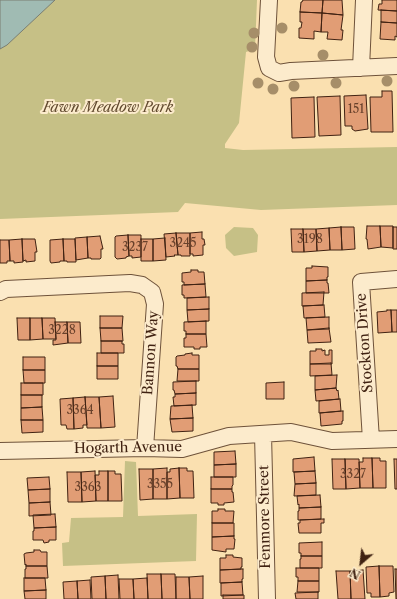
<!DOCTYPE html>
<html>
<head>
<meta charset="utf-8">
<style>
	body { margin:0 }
	#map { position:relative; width:397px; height:599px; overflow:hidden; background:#fae0b0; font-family:"Libre Caslon Text",serif }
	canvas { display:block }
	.north { position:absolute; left:341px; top:543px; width:40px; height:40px; -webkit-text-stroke:3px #fcebcc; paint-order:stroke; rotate:208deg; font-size:11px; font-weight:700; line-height:16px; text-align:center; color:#402212 }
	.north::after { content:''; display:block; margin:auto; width:14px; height:18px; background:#402212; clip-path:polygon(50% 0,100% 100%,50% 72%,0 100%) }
</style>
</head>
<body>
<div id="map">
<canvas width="397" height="599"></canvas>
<div class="north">N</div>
</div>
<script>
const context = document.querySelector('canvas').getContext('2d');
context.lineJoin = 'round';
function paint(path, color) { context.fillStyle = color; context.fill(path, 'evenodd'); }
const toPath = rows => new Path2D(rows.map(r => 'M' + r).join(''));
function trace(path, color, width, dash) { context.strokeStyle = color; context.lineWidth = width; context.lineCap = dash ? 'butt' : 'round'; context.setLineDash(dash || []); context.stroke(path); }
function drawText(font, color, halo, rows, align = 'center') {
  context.font = font + ' "Libre Caslon Text",serif'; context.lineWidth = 4; context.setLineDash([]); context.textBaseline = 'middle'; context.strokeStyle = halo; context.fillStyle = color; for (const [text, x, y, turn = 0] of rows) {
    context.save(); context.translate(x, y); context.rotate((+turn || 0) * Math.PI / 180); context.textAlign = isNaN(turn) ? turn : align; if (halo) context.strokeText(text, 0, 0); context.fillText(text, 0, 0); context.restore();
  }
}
paint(toPath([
	[0,0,257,0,255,49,246,52,239,123,225,144,225,148,243,150,397,147,397,205,261,210,185,203,178,212,0,219],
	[234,227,253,228,258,235,257,252,234,256,226,248,225,235],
	[125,461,136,462,138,516,197,514,196,561,63,566,62,543,69,542,71,518,123,517]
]), '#c6c086');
const water = toPath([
	[0,0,55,0,7,45,0,49,0,0]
]);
paint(water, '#a0bbb3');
trace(water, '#7a7e73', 1);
const building = toPath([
	[303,0,323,0,322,13,300,12,301,2,302,2,303,0],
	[323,0,342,0,343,15,322,13,323,0],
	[382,0,397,0,397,11,378,10,379,4,382,4,382,0],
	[381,10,397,11,397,23,381,22,381,10],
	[300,12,322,13,321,32,314,31,314,39,299,38,299,28,301,28,302,22,300,22,300,12],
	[322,13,343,15,341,30,343,30,342,40,327,39,328,32,321,32,322,13],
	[381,22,397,23,397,37,395,36,395,40,380,39,381,22],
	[382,91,392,91,393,132,371,132,370,97,382,97,382,91],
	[366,95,368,129,355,131,352,129,352,126,345,126,344,96,366,95],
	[340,96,341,135,319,136,317,97,340,96],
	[314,97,315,137,292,138,291,98,314,97],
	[367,226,380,226,381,247,368,249,367,239,366,239,367,226],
	[380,226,393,226,393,248,381,247,380,226],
	[341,227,354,227,355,249,342,250,341,227],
	[341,227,342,250,330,250,329,228,341,227],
	[393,227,397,227,397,249,393,249,393,227],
	[329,228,330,250,317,251,316,229,329,228],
	[291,229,303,229,304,252,292,252,291,229],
	[303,229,316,229,317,251,304,252,303,229],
	[202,232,202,239,204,239,205,245,203,245,203,255,193,256,193,254,190,254,190,233,202,232],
	[176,233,178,255,174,255,175,256,166,257,164,234,176,233],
	[176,233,190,233,190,256,181,256,181,255,178,255,176,233],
	[128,235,129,256,126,257,126,258,117,259,115,257,115,237,116,236,128,235],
	[128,235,141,235,141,257,132,258,132,256,129,256,128,235],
	[100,236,103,249,101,249,101,258,100,259,91,259,91,258,88,258,87,237,100,236],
	[87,237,88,258,76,260,75,238,87,237],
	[165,238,166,260,153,261,153,239,165,238],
	[22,239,35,239,37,252,35,252,35,261,26,262,26,260,23,261,22,239],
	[22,239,23,262,14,263,14,261,10,261,9,240,22,239],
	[63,239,75,239,76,262,67,262,67,261,64,261,63,239],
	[63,239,64,261,60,261,60,262,51,263,50,261,50,240,63,239],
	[141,239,153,239,153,261,141,261,141,239],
	[0,240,9,240,10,261,7,261,7,263,0,263,0,240],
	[312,266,328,267,328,277,327,277,327,280,306,281,306,268,312,268,312,266],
	[191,270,198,270,198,272,204,272,205,284,184,285,184,282,182,282,182,273,191,272,191,270],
	[327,280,327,283,328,283,329,293,306,293,306,281,327,280],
	[205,284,206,297,184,298,184,295,182,295,182,285,205,284],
	[324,292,323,305,302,306,302,293,324,292],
	[209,297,209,309,187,310,187,298,209,297],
	[324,305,325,317,304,318,303,306,324,305],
	[209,309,209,321,188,322,187,310,209,309],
	[387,310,391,310,392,332,378,333,377,312,387,311,387,310],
	[391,310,397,310,397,332,392,332,391,310],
	[100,316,123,316,122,328,100,328,100,316],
	[329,317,329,329,307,330,306,318,329,317],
	[17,318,30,318,30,340,18,340,17,318],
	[30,318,42,318,43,339,30,340,30,318],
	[42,318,55,318,56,339,43,339,42,318],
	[206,321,206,334,186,334,186,331,184,331,184,322,206,321],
	[55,322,67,322,68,343,53,345,53,340,56,340,55,322],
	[67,322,80,322,81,343,68,343,67,322],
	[100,328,122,328,123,341,101,341,100,328],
	[329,328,331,342,308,343,307,330,329,328],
	[186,334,206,334,207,347,200,347,200,349,194,349,194,347,184,347,184,338,186,338,186,334],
	[101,341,122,341,122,344,124,344,124,353,101,353,101,341],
	[316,349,322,349,322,351,325,350,325,355,329,355,329,350,332,350,332,364,310,364,310,351,316,351,316,349],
	[97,353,118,353,118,366,97,366,97,353],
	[192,353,192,355,199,355,199,369,178,369,177,366,176,366,176,357,177,356,185,355,185,354,192,353],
	[23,357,45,357,45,370,23,370,23,357],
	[331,363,332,375,310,376,310,364,331,363],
	[97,366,118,366,118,379,97,379,97,366],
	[178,369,199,369,199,381,177,381,178,369],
	[23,370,45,370,45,383,24,383,23,370],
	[337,375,336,388,315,390,315,376,337,375],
	[196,381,196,393,175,394,174,390,173,390,173,382,196,381],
	[284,382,284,399,266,399,266,383,284,382],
	[21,383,43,383,43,395,21,395,21,383],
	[336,388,337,391,338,390,339,399,316,401,315,390,336,388],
	[196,393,196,405,174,406,173,397,175,397,175,394,196,393],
	[21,395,42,395,42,407,21,408,21,395],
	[113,396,115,427,101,428,99,397,113,396],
	[85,397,87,425,83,425,83,428,74,429,73,398,85,397],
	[85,397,99,397,101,428,87,428,85,397],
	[73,398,74,429,67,429,66,425,61,425,60,399,73,398],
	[340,399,341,411,319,413,319,401,340,399],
	[192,405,193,418,170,419,171,406,192,405],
	[42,407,43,420,21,420,21,408,42,407],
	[343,411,343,421,342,421,342,424,321,426,320,413,343,411],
	[193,418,193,431,172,432,170,419,193,418],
	[21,420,43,420,43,432,22,433,21,420],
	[235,451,236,464,214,465,214,452,235,451],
	[314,457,315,471,293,472,293,459,314,457],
	[363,458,372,458,373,488,360,488,359,462,363,462,363,458],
	[372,458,380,458,380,461,386,461,386,488,373,488,372,458],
	[332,459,345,459,346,489,333,489,332,459],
	[345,459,359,459,360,488,346,489,345,459],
	[394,459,397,459,397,489,395,489,394,459],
	[236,464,236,477,214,477,214,465,236,464],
	[167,468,167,499,153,499,153,469,167,468],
	[179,468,180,498,167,499,167,472,170,472,170,469,179,468],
	[179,468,187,468,187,471,193,471,194,498,180,498,179,468],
	[139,469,153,469,153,499,140,500,139,469],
	[95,471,96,501,82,502,81,472,95,471],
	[99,471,108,471,108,501,96,501,95,475,99,475,99,471],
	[108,471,115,471,115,474,121,474,122,501,108,501,108,471],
	[315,471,316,483,295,484,294,472,315,471],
	[67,472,81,472,82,502,68,502,67,472],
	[49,477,50,489,28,490,27,478,49,477],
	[211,477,233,477,233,485,232,486,232,489,211,489,211,477],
	[316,483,316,495,294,496,295,484,316,483],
	[50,489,50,502,29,503,28,490,50,489],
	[211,489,232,489,232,492,233,492,234,502,224,503,224,505,218,505,218,503,211,503,211,489],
	[320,495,321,507,299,508,299,504,298,505,297,496,320,495],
	[50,502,51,515,29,516,29,503,50,502],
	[321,507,321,519,298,520,298,511,299,511,299,508,321,507],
	[218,509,225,509,225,511,234,511,233,523,212,523,212,511,218,511,218,509],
	[55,514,56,527,34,528,33,515,55,514],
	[324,519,324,523,321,523,321,533,299,533,298,523,300,523,300,520,324,519],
	[212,523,234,523,234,536,212,537,212,523],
	[56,527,56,540,49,540,49,542,44,543,43,540,33,540,33,531,34,531,34,528,56,527],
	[234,536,234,539,235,539,234,549,226,549,226,552,212,550,212,537,234,536],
	[322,542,322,556,301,556,301,553,299,553,299,543,322,542],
	[34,550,40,550,41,552,47,552,47,566,26,566,26,564,25,565,24,554,26,553,34,552,34,550],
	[226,555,233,555,233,557,242,558,242,567,241,567,241,569,220,570,220,558,226,558,226,555],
	[301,556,322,556,322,568,300,568,300,559,301,559,301,556],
	[26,566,47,566,48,578,25,578,25,569,26,569,26,566],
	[379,566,380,597,371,597,371,593,367,593,366,567,379,566],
	[379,566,393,566,394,592,389,593,389,596,380,597,379,566],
	[296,568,319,568,319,581,298,581,298,577,296,577,296,568],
	[243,569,243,579,242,579,242,582,220,583,220,570,243,569],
	[395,569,397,569,397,599,396,599,395,569],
	[363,570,365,599,351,599,350,571,363,570],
	[336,571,350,571,351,599,338,599,336,571],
	[147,574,161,574,162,599,148,599,147,574],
	[161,574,175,574,176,599,162,599,161,574],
	[118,575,119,599,106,599,105,576,118,575],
	[105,576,106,599,92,599,91,577,105,576],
	[203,576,203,599,190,599,189,577,203,576],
	[176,577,189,577,190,599,176,599,176,577],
	[24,578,45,578,46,590,24,591,24,578],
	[147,578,148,599,134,599,133,579,147,578],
	[119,579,133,579,134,599,120,599,119,579],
	[90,580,91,599,78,599,77,581,90,580],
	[77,581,78,599,64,599,63,582,77,581],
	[298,581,319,581,319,592,297,592,298,581],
	[242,582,243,595,221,596,221,583,242,582],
	[46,590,46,599,25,599,24,591,46,590],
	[318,592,318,599,296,599,295,593,318,592],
	[223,595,244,595,244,599,223,599,223,595]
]);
paint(building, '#e19d75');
trace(building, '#402212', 1);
const minor = toPath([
	[269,0,266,57,269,68,279,73,291,71,397,66],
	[361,68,364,0],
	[0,292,6,289,130,283,142,285,152,292,155,304,145,448],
	[263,434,267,599],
	[371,440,361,282,397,279],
	[0,451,145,448,182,449,229,436,291,432,332,441,397,439]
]);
trace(minor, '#6e523a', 18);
trace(minor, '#fcebcc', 16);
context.fillStyle = '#a68e69';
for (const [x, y] of [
	[282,28],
	[254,33],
	[252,47],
	[323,55],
	[387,81],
	[258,83],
	[336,83],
	[294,86],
	[273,89]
]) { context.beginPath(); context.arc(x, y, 5.5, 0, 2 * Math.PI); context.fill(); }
drawText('12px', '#68412b', null, [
	["151",356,110],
	["3198",310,240],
	["3245",183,244],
	["3237",135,248],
	["3228",62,331],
	["3364",80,411],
	["3327",353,475],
	["3355",160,485],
	["3363",88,488]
]);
drawText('italic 14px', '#624a2f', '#fcebcc', [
	["Fawn Meadow Park",108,108]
]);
drawText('14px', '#402212', '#fcebcc', [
	["Stockton Drive",365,343,-94],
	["Bannon Way",151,353,-86],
	["Hogarth Avenue",128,448,-1],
	["Fenmore Street",265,517,-91]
]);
</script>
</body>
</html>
